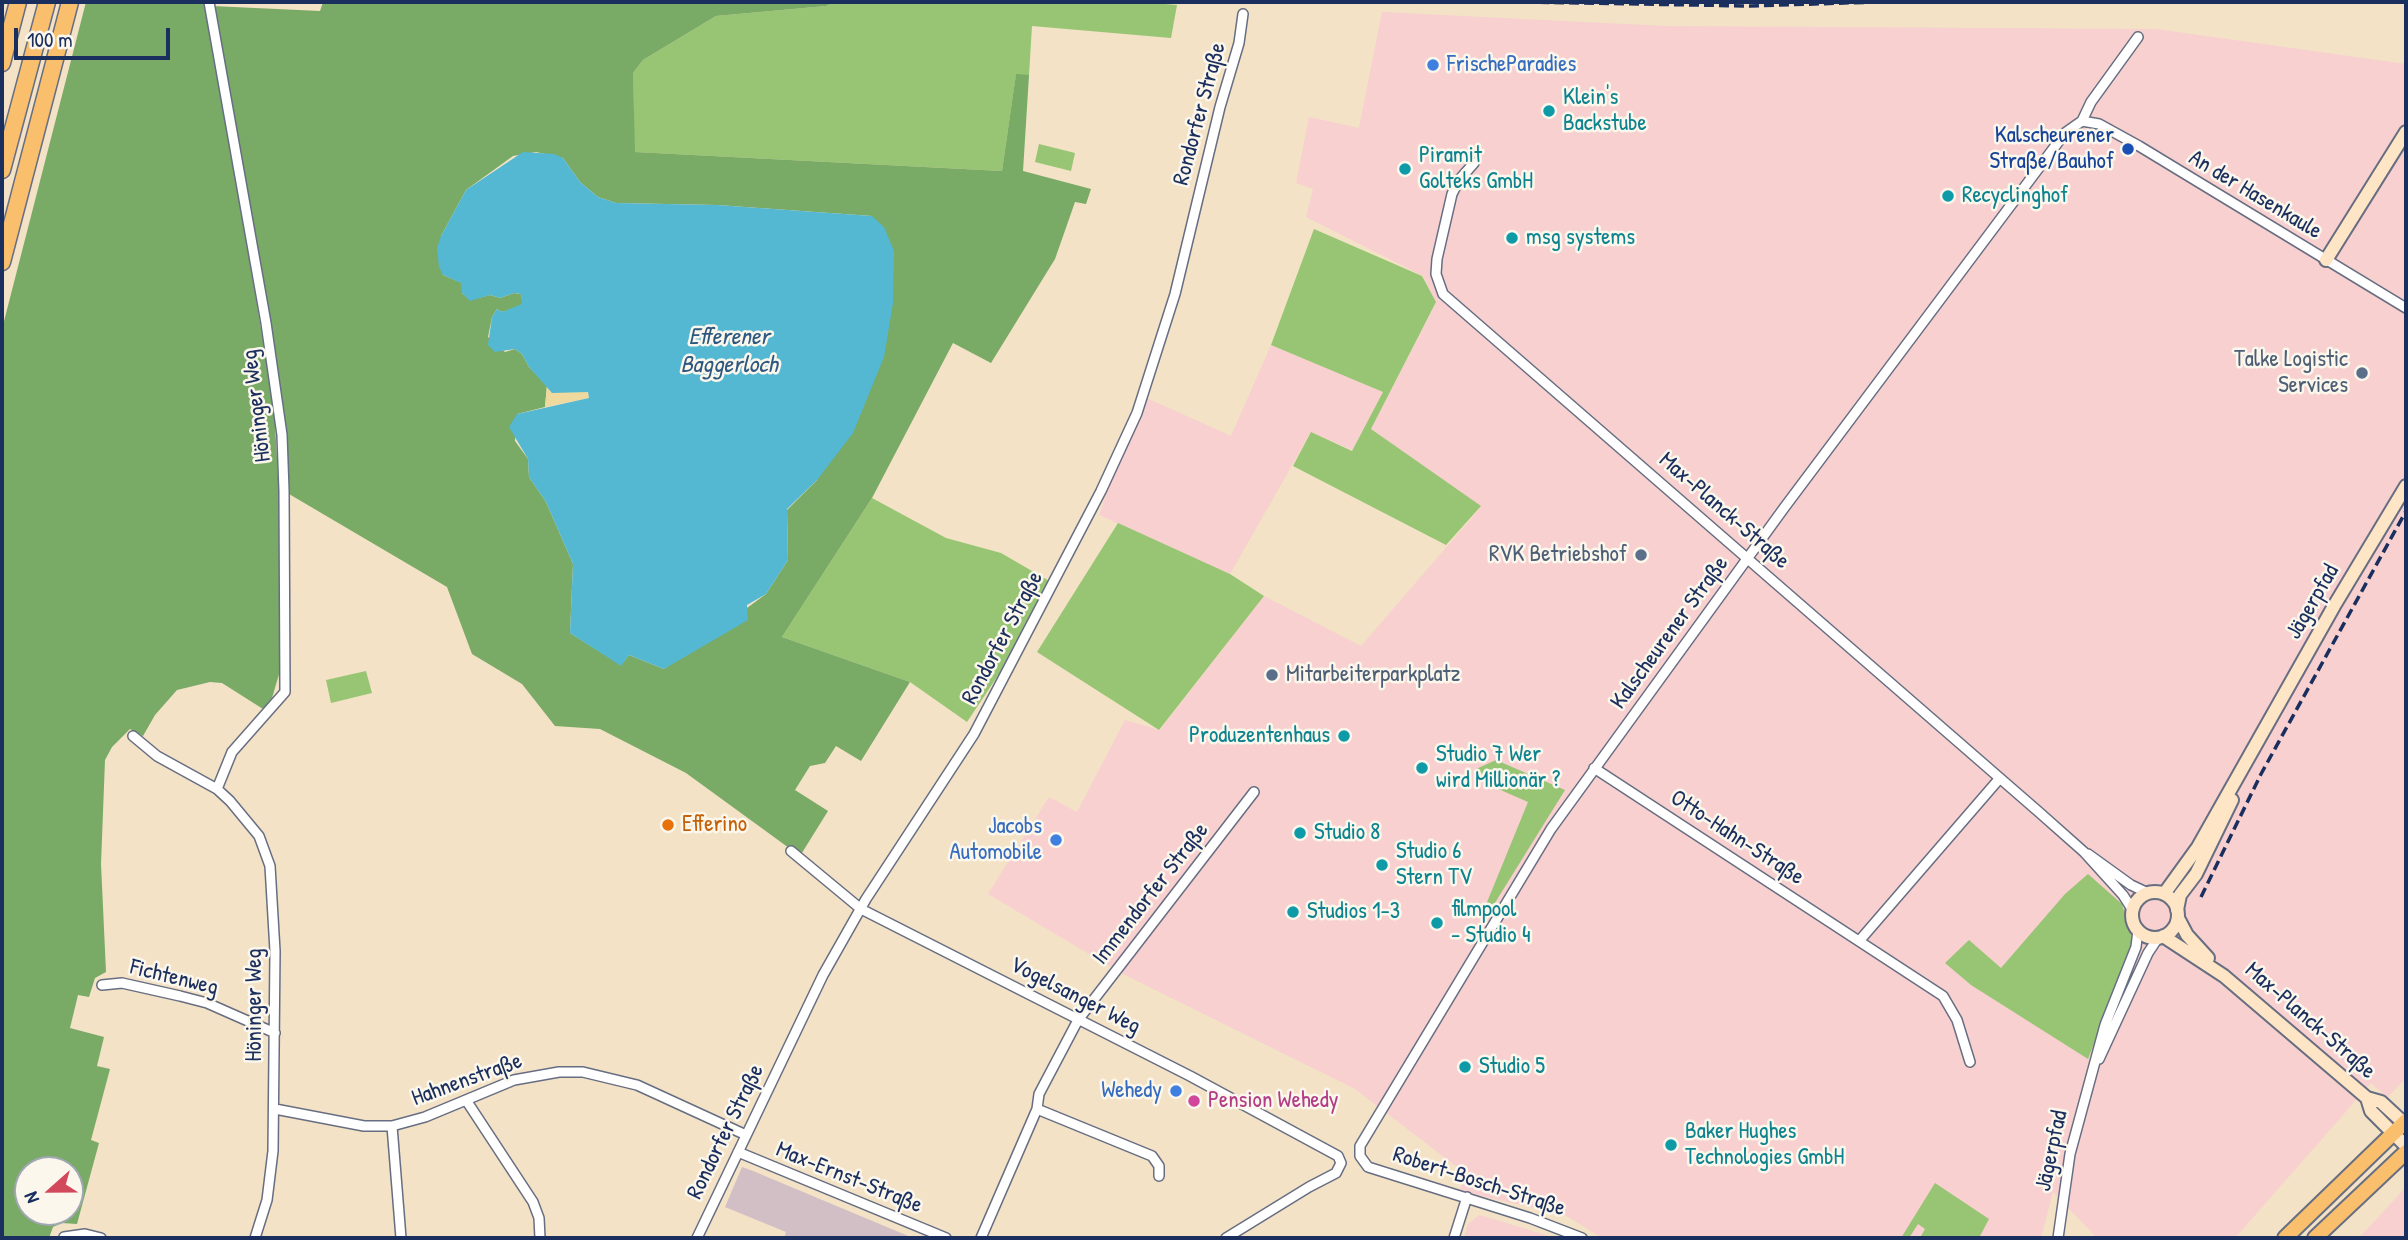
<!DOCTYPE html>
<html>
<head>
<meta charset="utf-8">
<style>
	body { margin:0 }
	#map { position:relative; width:2408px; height:1240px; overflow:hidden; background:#f3e2c6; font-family:"Patrick Hand",sans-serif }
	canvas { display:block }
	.frame { position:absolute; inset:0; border:4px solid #1b2f5e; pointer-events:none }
	.north { position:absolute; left:14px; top:1156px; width:70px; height:70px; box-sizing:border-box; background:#fbf7ec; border:2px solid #a1a7b3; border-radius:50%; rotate:249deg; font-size:19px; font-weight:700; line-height:28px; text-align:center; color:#1b2f5e }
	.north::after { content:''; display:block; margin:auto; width:24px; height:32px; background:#d1495b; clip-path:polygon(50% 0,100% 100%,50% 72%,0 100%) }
	.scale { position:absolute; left:14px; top:28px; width:156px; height:32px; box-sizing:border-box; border:4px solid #1b2f5e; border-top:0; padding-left:9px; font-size:21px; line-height:24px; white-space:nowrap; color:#1b2f5e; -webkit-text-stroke:5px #fbf7ec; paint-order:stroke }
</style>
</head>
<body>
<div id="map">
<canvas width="2408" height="1240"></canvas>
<div class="frame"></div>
<div class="north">N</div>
<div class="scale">100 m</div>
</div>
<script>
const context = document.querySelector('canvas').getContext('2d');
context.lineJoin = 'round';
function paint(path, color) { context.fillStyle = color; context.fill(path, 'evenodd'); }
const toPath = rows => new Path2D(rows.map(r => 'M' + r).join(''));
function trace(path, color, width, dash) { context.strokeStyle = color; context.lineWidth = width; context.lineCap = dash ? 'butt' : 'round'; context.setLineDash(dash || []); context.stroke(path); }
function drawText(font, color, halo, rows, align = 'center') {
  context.font = font + ' "Patrick Hand",sans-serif'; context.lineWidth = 5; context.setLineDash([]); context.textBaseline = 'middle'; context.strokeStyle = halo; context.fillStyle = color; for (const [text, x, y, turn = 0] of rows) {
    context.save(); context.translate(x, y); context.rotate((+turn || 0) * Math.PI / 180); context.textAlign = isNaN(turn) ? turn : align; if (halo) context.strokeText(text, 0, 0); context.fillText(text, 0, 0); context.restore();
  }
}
paint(toPath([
	[1382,12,1666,26,2156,29,2406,64,2406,1078,2387,1098,2371,1083,2235,1238,2097,1238,2053,1192,2041,1238,1602,1238,1565,1215,1459,1191,1466,1174,1355,1089,1121,973,988,894,1049,797,1077,812,1125,720,1160,730,1264,596,1361,646,1481,507,1371,429,1436,303,1423,276,1306,217,1313,189,1296,183,1309,117,1359,128],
	[1271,345,1383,392,1352,450,1311,432,1230,574,1099,515,1140,395,1231,436],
	[2406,1187,2406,1238,2359,1238],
	[1479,1215,1484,1216,1555,1238,1464,1238,1468,1224]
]), '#f7d0cf');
paint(toPath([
	[742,1167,753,1171,913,1238,784,1238,786,1232,725,1207]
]), '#d2bec5');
paint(toPath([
	[835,2,1142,2,1177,5,1171,38,1032,26,1029,75,1016,75,1002,171,634,152,633,73,643,60,716,16,826,6],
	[1039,144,1075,153,1071,171,1035,162],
	[1314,229,1422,276,1436,302,1371,429,1481,506,1446,545,1293,466,1311,432,1352,451,1383,392,1271,345],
	[872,498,946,538,1001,553,1051,582,1015,650,967,722,910,682,782,637],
	[1118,523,1230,574,1264,596,1159,730,1037,652],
	[366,671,372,693,331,703,326,680],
	[1496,760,1565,790,1488,914,1483,912,1528,802,1480,781,1483,774,1476,769],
	[2088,874,2122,904,2131,935,2131,951,2088,1059,1971,985,1945,963,1969,940,2001,968,2065,894],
	[1935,1183,1989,1219,1979,1238,1920,1238,1925,1229,1918,1224,1909,1238,1901,1238]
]), '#97c574');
paint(toPath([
	[86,2,206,2,274,406,279,494,280,671,272,698,263,709,222,683,210,682,177,690,155,715,143,736,130,729,112,747,105,760,101,864,106,972,95,978,89,997,78,995,70,1028,104,1037,97,1066,110,1069,91,1140,99,1143,77,1224,62,1223,53,1227,49,1238,2,1238,2,329],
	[28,1170,70,1170,70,1212,28,1212],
	[323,2,835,2,826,6,716,16,643,60,633,73,635,152,1002,171,1016,74,1029,75,1023,171,1091,189,1086,204,1075,202,1055,259,991,363,953,343,872,498,782,637,910,682,861,761,836,746,825,763,810,766,795,790,828,811,800,856,686,773,600,729,555,726,522,684,472,654,447,587,289,494,283,409,212,6,320,11],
	[536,152,563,158,580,182,598,197,616,203,717,205,872,216,817,480,787,510,788,560,766,594,664,669,629,655,621,665,570,633,573,564,546,502,529,477,528,459,515,441,517,414,545,407,547,385,529,367,522,354,515,349,505,352,488,337,492,317,497,309,502,312,515,308,523,304,521,294,514,293,500,298,490,295,470,300,462,293,462,283,443,275,441,236,466,190,513,156]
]), '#79aa66');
paint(toPath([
	[547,385,571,392,588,392,589,398,545,407]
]), '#eeda9e');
paint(toPath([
	[523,152,554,154,563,158,580,182,598,197,616,203,717,205,872,216,884,227,894,251,893,303,884,357,853,433,817,480,787,509,788,560,766,594,747,605,748,620,664,669,629,655,621,666,570,633,573,564,546,502,529,477,528,459,509,427,517,414,589,398,588,392,552,393,529,367,522,354,515,349,495,352,488,345,492,317,497,309,502,312,522,304,521,294,514,293,500,298,490,295,470,301,462,293,461,283,443,275,439,267,437,248,441,236,466,190]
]), '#54b8d3');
const street = toPath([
	[209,2,266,323,282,435,284,491,285,692,232,752,217,789],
	[2082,121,2099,124,2139,146,2406,308],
	[2082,121,2091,102,2138,37],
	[1474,163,1459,180,1452,194,1437,259,1436,274,1443,294,2040,813,2084,852,2123,895,2132,909],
	[133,736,157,756,217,789,230,801,259,836,270,866,275,951,273,1151,267,1200,255,1238],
	[1594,768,1943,996,1957,1020,1970,1062],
	[791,851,861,909,1190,1076,1338,1156,1341,1163,1336,1173,1309,1187,1226,1238],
	[2088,854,2131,885,2148,893],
	[1860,940,2000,778],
	[102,985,122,983,180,996,207,1003,275,1033],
	[2099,1059,2148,953,2158,938],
	[466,1100,533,1202,539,1218,540,1238],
	[275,1109,364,1126,392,1126,425,1117,514,1080,559,1072,583,1072,637,1085,746,1135],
	[1037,1109,1152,1156,1159,1166,1159,1176],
	[392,1126,401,1238],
	[738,1152,946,1238],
	[64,1237,85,1234,101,1238],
	[697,1238,823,975,866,899,974,734,1101,491,1137,413,1175,294,1220,107,1239,43,1243,14],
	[981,1238,1037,1109,1039,1094,1078,1020,1254,792],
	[1454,1238,1467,1197],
	[1582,1238,1530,1218,1368,1167,1360,1156,1360,1146,1551,829,1784,508,1990,233,2065,133,2082,121],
	[2058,1238,2070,1154,2105,1025,2136,947,2138,930]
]);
const secondary = toPath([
	[2326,260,2406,132],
	'2132 915a23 23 0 1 1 46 0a23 23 0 1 1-46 0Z',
	[2164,894,2198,847,2334,606,2406,486],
	[2177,910,2180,895,2196,874,2232,800],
	[2178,918,2187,935,2208,958],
	[2163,936,2224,976,2367,1098,2381,1102,2406,1125],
	[2367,1098,2371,1111,2406,1146]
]);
const primary = toPath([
	[2285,1238,2406,1121],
	[2315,1238,2406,1152]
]);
const highway = toPath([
	[2,63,18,2],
	[2,170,47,2],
	[2,262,70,2]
]);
trace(street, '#676e82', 12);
trace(secondary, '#676e82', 16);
trace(primary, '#676e82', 18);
trace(highway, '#676e82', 19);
trace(street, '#fff', 9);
trace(secondary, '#fde5c5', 12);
trace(primary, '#f9bf6d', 14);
trace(highway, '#f9bf6d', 16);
trace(toPath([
	[1524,2,1750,6,1876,2],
	[2201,897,2261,774,2406,511]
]), '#1b2f5e', 3.5, [10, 5]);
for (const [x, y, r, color] of [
	[1433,65,7,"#3f7fe0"],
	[1549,111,7,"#0f9aa8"],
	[2128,149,7,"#1a4fb4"],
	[1405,169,7,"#0f9aa8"],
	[1948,196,7,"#0f9aa8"],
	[1512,238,7,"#0f9aa8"],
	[2362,373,7,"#5c6f8a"],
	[1641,555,7,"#5c6f8a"],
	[1272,675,7,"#5c6f8a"],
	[1344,736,7,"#0f9aa8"],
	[1422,768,7,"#0f9aa8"],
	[668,825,7,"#e8710a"],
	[1300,833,7,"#0f9aa8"],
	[1056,840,7,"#3f7fe0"],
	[1382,865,7,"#0f9aa8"],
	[1293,912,7,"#0f9aa8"],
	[1437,923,7,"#0f9aa8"],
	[1465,1067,7,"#0f9aa8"],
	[1176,1091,7,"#3f7fe0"],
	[1194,1101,7,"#d1479c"],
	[1671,1145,7,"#0f9aa8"]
]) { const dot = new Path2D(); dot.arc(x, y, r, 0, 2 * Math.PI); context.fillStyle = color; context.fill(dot); trace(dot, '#fbf7ec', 2.5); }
drawText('23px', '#366cbe', '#fbf7ec', [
	["FrischeParadies",1447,65,"left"],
	["Jacobs",1042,827],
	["Automobile",1042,853],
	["Wehedy",1162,1091]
], 'right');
drawText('23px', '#0d838f', '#fbf7ec', [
	["Klein's",1563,98],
	["Backstube",1563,124],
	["Piramit",1419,156],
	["Golteks GmbH",1419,182],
	["Recyclinghof",1962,196],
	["msg systems",1526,238],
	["Produzentenhaus",1330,736,"right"],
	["Studio 7 Wer",1436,755],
	["wird Millionär ?",1436,781],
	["Studio 8",1314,833],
	["Studio 6",1396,852],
	["Stern TV",1396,878],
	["filmpool",1451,910],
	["- Studio 4",1451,936],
	["Studios 1-3",1307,912],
	["Studio 5",1479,1067],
	["Baker Hughes",1685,1132],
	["Technologies GmbH",1685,1158]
], 'left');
drawText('23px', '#1b2f5e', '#fbf7ec', [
	["Rondorfer Straße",1200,114,-75],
	["An der Hasenkaule",2255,195,31],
	["Höninger Weg",257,406,-97],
	["Max-Planck-Straße",1724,511,41],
	["Jägerpfad",2313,602,-60],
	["Kalscheurener Straße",1670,633,-54],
	["Rondorfer Straße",1003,638,-62],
	["Otto-Hahn-Straße",1737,838,33],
	["Immendorfer Straße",1151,894,-52],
	["Fichtenweg",174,978,14],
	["Vogelsanger Weg",1075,996,27],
	["Höninger Weg",255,1005,-90],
	["Max-Planck-Straße",2310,1021,41],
	["Hahnenstraße",467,1080,-20],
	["Rondorfer Straße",726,1132,-64],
	["Jägerpfad",2052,1151,-78],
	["Max-Ernst-Straße",849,1178,22],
	["Robert-Bosch-Straße",1479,1182,18]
]);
drawText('23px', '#164399', '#fbf7ec', [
	["Kalscheurener",2114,136],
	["Straße/Bauhof",2114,162]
], 'right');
drawText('23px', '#4e5e75', '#fbf7ec', [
	["Talke Logistic",2348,360],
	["Services",2348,386],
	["RVK Betriebshof",1627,555],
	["Mitarbeiterparkplatz",1286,675,"left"]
], 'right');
drawText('23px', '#c56008', '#fbf7ec', [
	["Efferino",682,825]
], 'left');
drawText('23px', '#b23c85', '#fbf7ec', [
	["Pension Wehedy",1208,1101]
], 'left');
drawText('italic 24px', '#2c5881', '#fbf7ec', [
	["Efferener",729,338],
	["Baggerloch",729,366]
]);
</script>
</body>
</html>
